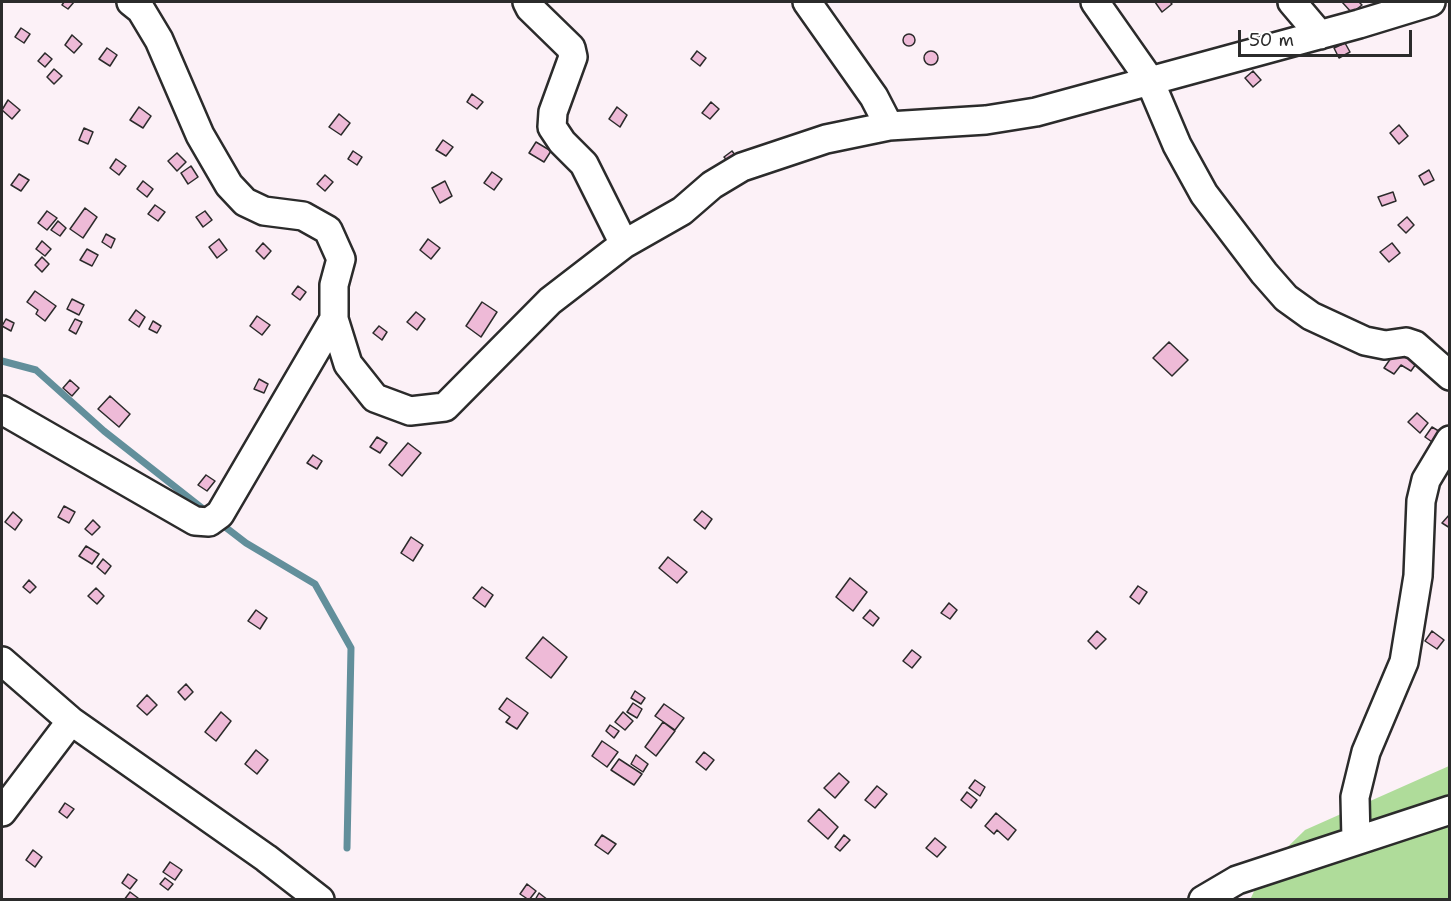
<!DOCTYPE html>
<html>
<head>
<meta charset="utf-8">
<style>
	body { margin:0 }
	#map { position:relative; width:1451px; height:901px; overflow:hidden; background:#fcf1f7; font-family:"Shantell Sans",sans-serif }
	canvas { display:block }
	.frame { position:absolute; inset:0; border:3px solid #2b2b2b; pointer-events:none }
	.scale { position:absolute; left:1238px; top:30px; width:174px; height:27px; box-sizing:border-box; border:3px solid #2b2b2b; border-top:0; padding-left:8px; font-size:18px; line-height:21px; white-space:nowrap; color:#2b2b2b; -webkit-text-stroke:4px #fff; paint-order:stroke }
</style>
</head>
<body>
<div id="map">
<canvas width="1451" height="901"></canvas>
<div class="frame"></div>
<div class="scale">50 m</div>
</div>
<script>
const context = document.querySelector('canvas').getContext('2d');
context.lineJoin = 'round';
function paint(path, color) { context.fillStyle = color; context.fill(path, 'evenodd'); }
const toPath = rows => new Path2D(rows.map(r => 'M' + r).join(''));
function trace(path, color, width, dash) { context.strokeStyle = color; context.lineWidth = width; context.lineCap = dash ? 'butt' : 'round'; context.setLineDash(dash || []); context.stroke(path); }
paint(toPath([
	[1449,766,1449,899,1250,900,1264,870,1305,830]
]), '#afdc9a');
trace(toPath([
	[2,361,36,370,104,431,207,512],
	[220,523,246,543,315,584,351,648,347,848]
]), '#628f9b', 7);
const building = toPath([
	[64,2,74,2,68,9,62,5,64,2],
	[1155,2,1170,2,1172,4,1162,12,1155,2],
	[1342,2,1359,2,1362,5,1352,13,1342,2],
	[21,28,30,34,24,43,15,37,21,28],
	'903 40a6 6 0 1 1 12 0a6 6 0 1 1-12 0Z',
	[72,35,82,44,74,53,65,45,72,35],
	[1345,43,1350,52,1339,58,1334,48,1345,43],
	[107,48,117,55,110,66,99,59,107,48],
	'924 58a7 7 0 1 1 14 0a7 7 0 1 1-14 0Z',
	[697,51,706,58,700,66,691,59,697,51],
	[45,53,52,59,45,67,38,61,45,53],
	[54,69,62,76,54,84,47,77,54,69],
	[1253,71,1261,80,1253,87,1245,78,1253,71],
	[472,94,483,102,477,109,467,102,472,94],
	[8,100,20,110,12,119,2,110,8,100],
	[711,102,719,109,710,119,702,113,711,102],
	[139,107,151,116,143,128,130,120,139,107],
	[617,107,627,115,620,127,609,119,617,107],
	[339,114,350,123,341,135,329,127,339,114],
	[1399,125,1408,136,1399,144,1390,133,1399,125],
	[84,128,93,132,88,144,79,140,84,128],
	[443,140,453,147,446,156,436,150,443,140],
	[536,142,551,151,544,162,529,153,536,142],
	[353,151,362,157,357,165,348,159,353,151],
	[732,151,739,160,731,165,724,157,732,151],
	[177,153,186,162,177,171,168,161,177,153],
	[116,159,126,166,119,175,110,168,116,159],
	[191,166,198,177,188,184,181,173,191,166],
	[1429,170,1434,180,1424,185,1419,176,1429,170],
	[492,172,502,179,494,190,484,183,492,172],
	[19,174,29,180,21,191,11,185,19,174],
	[325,175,333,182,325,191,317,184,325,175],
	[143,181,153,189,147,197,137,189,143,181],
	[445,181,452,196,440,203,432,188,445,181],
	[1393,192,1396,201,1382,206,1378,197,1393,192],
	[155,205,165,212,158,221,148,214,155,205],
	[85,208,97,217,83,238,70,229,85,208],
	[47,211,57,218,47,230,38,223,47,211],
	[205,211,212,220,203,227,196,217,205,211],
	[1407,217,1414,225,1406,233,1398,225,1407,217],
	[58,221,66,228,60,236,51,230,58,221],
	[106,234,115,239,111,248,102,242,106,234],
	[219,239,227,250,217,258,209,247,219,239],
	[428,239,440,248,431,259,420,250,428,239],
	[42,241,51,249,45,256,36,249,42,241],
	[263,243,271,251,264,259,256,251,263,243],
	[1392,243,1400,253,1389,262,1380,252,1392,243],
	[87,249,98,255,92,266,80,260,87,249],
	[42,257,49,264,42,272,35,265,42,257],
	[298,286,306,292,300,300,292,294,298,286],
	[35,291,56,306,45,321,36,314,38,310,27,302,35,291],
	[72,299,84,305,79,315,67,309,72,299],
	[482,302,497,312,481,337,466,326,482,302],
	[136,310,145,317,139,327,129,320,136,310],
	[416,312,425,319,417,330,407,322,416,312],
	[257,316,270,325,262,335,250,326,257,316],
	[6,319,14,323,11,331,2,326,6,319],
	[75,319,82,322,76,334,69,330,75,319],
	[153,321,161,326,157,333,149,329,153,321],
	[379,326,387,332,382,340,373,333,379,326],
	[1169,342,1188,360,1172,376,1153,358,1169,342],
	[1398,348,1418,361,1411,371,1401,365,1394,374,1384,368,1398,348],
	[259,379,268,384,264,393,254,389,259,379],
	[70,380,79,388,72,396,63,388,70,380],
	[110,396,130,414,119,427,98,409,110,396],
	[1417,413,1428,423,1420,433,1408,422,1417,413],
	[1432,427,1442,433,1435,444,1425,437,1432,427],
	[377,437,387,443,380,453,370,447,377,437],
	[408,443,421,453,402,476,389,465,408,443],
	[313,455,322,461,317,469,307,463,313,455],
	[206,475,215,481,207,491,198,485,206,475],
	[64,506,75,512,69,523,58,517,64,506],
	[702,511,712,519,705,529,694,520,702,511],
	[13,512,22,520,15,530,5,522,13,512],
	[1450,514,1450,528,1442,523,1450,514],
	[93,520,100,527,92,535,85,529,93,520],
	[411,537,423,545,413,561,401,553,411,537],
	[86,546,99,554,92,564,79,556,86,546],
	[668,557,687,572,677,583,659,568,668,557],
	[103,559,111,566,105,574,97,567,103,559],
	[850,578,867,592,853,611,836,597,850,578],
	[29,580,36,587,30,593,23,587,29,580],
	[1138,586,1147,592,1139,604,1130,597,1138,586],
	[482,587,493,595,485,607,473,598,482,587],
	[96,588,104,596,97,604,88,596,96,588],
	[949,603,957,610,950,619,941,613,949,603],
	[256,610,267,618,260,629,248,621,256,610],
	[870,610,879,618,873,626,863,618,870,610],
	[1097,631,1106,639,1096,649,1088,641,1097,631],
	[1432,631,1444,640,1437,649,1425,641,1432,631],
	[543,637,567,657,551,678,526,658,543,637],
	[912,650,921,657,912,668,903,661,912,650],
	[186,684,193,692,185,700,178,692,186,684],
	[635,691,645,698,641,704,631,698,635,691],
	[147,695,157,705,147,715,137,706,147,695],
	[507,698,528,713,517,729,506,722,510,717,499,709,507,698],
	[633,703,642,709,637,718,627,712,633,703],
	[664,704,684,718,675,730,655,716,664,704],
	[221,712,231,721,216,741,205,732,221,712],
	[623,712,633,721,625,730,615,722,623,712],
	[663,722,675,731,656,756,645,747,663,722],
	[610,725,619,731,614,738,606,731,610,725],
	[602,741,618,752,607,767,592,756,602,741],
	[256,750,268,760,257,774,245,764,256,750],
	[704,752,714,760,706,770,696,762,704,752],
	[636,755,648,764,643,772,631,764,636,755],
	[619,759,642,774,634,785,611,770,619,759],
	[839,773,849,782,835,798,824,788,839,773],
	[975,780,985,787,980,796,969,788,975,780],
	[877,786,887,794,875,808,865,800,877,786],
	[967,792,977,800,971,808,961,800,967,792],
	[65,803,74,809,67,818,59,812,65,803],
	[819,809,838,827,828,839,808,821,819,809],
	[996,813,1016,830,1008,840,997,830,994,834,985,826,996,813],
	[602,835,616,844,608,854,595,845,602,835],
	[844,835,850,840,840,851,835,847,844,835],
	[935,838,946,847,937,857,926,848,935,838],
	[33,850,42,857,35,867,26,860,33,850],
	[170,862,182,870,175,880,163,872,170,862],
	[128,874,137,880,130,889,122,883,128,874],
	[165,878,173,884,168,890,160,884,165,878],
	[527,884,536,891,529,900,520,894,527,884],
	[130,892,138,898,138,900,124,900,130,892],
	[539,893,548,900,535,900,539,893]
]);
paint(building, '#eebad7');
trace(building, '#2b2b2b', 1.5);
const minor = toPath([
	[131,2,141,10,159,40,200,135,229,185,245,202,264,211,303,216,328,230,341,259,334,285,334,319,348,364,375,398,410,411,445,407,550,301,624,244,682,211,712,185,742,167,826,139,889,126,986,120,1036,112,1359,24,1431,2],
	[527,2,530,8,571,48,573,57,553,112,552,127,562,142,584,164,624,244],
	[807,2,874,97,889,126],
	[1095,2,1149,79,1177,145,1204,194,1264,273,1286,298,1311,316,1365,341,1385,345,1406,342,1415,345,1450,376],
	[1292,2,1320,35],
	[2,410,195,521,209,522,220,514,334,319],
	[2,661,71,721],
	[2,812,71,721,266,858,320,900],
	[1356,840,1355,797,1366,752,1404,662,1418,576,1421,501,1426,480,1450,440],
	[1203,900,1237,880,1450,810]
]);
trace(minor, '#2b2b2b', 32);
trace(minor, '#fff', 27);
</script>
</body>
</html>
